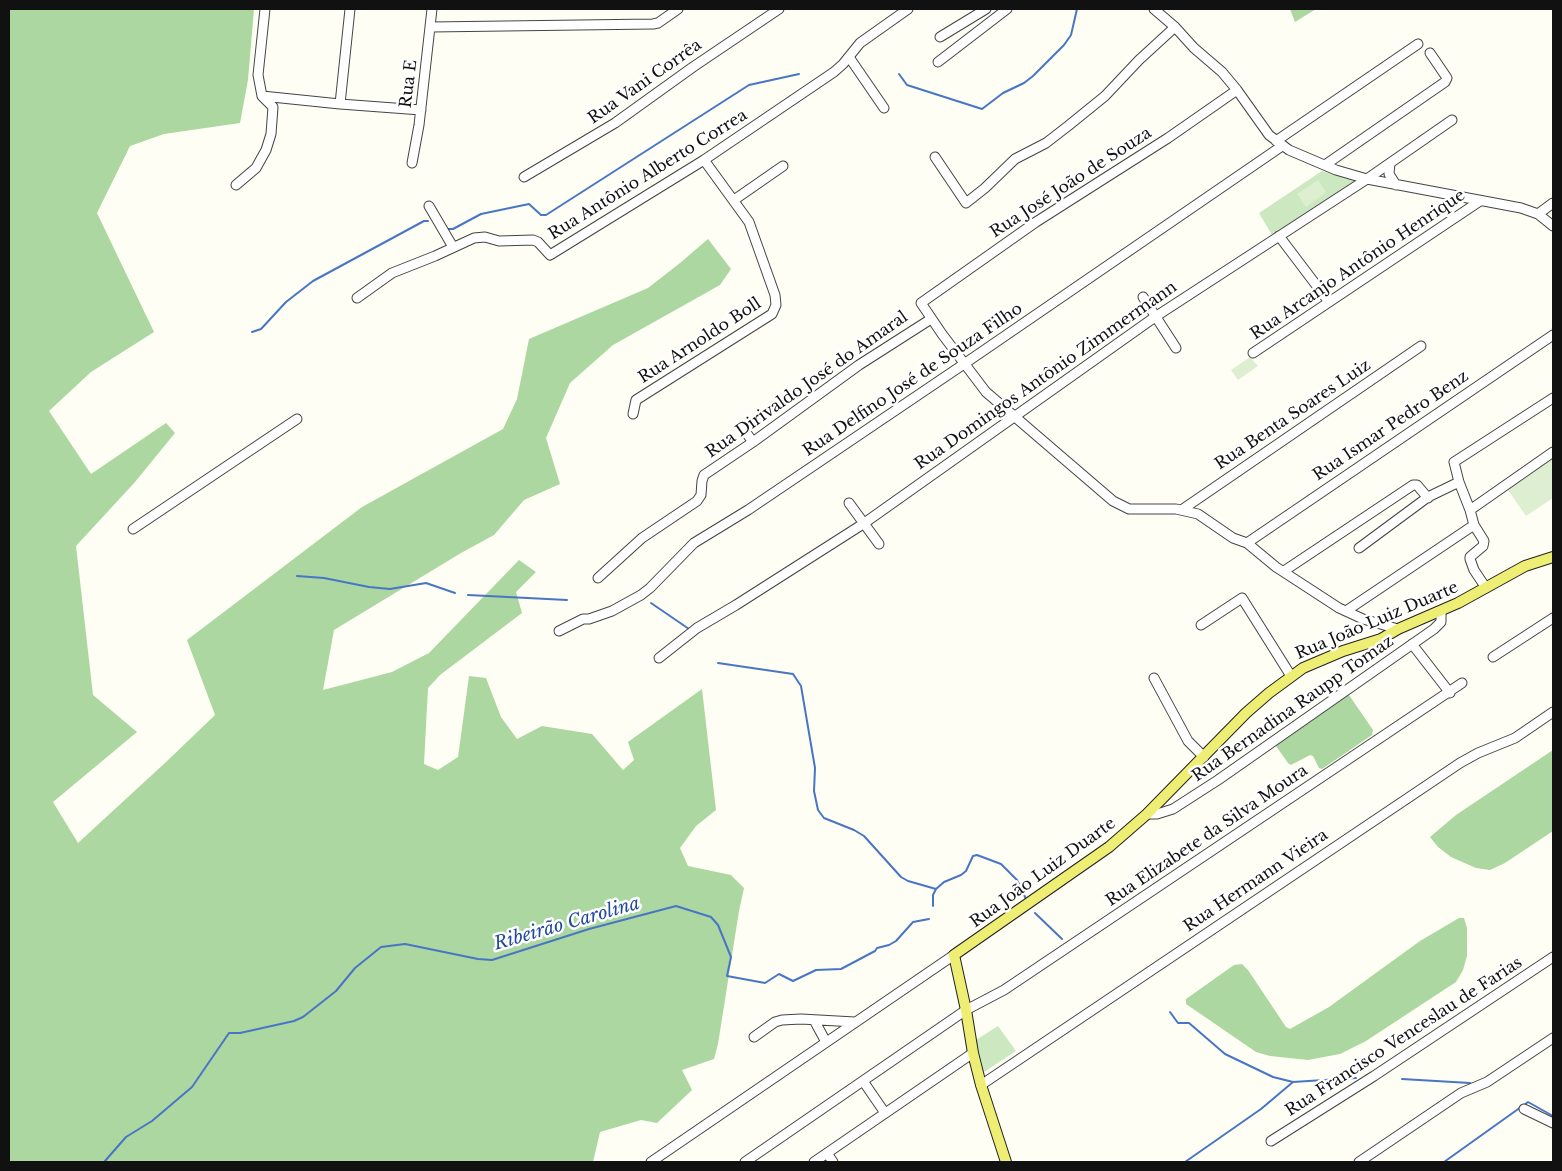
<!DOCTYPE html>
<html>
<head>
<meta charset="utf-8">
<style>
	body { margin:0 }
	#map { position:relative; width:1562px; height:1171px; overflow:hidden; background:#fefef5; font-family:"Libre Baskerville",serif }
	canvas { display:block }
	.frame { position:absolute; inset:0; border:10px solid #111; pointer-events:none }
</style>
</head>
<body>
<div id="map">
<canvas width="1562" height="1171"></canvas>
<div class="frame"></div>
</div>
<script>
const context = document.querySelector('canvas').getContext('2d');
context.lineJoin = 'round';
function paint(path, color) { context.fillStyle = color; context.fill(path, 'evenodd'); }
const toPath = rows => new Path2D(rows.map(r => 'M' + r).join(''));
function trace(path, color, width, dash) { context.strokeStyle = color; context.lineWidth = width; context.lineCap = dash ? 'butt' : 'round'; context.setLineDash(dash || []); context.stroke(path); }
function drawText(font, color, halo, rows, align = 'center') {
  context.font = font + ' "Libre Baskerville",serif'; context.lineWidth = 5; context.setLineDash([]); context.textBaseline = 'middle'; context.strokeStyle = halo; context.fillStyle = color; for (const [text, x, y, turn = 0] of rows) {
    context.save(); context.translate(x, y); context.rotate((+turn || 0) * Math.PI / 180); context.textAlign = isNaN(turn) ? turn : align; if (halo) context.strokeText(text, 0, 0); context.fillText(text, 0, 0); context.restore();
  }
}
paint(toPath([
	[1322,171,1355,181,1272,235,1259,213],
	[998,1026,1016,1051,984,1072,976,1040]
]), '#cbe8c0');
paint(toPath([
	[9,9,254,9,248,80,240,123,164,134,130,146,97,213,154,332,91,372,49,411,91,474,166,423,175,433,135,482,76,546,93,695,137,732,53,802,78,843,166,762,215,715,187,640,362,507,503,429,517,399,529,339,648,288,680,263,708,239,731,269,720,285,613,345,570,383,546,438,560,484,524,500,494,535,461,553,334,630,323,690,392,672,429,653,519,560,536,572,516,592,522,613,440,675,428,688,424,764,438,770,458,757,469,676,486,678,501,717,517,739,542,726,592,734,623,770,634,760,628,742,702,689,716,810,696,826,680,848,688,866,731,875,744,888,739,911,718,1044,714,1059,682,1070,692,1090,657,1123,641,1120,600,1132,593,1162,9,1162],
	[1290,9,1316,9,1295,22],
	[1345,694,1349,695,1373,730,1372,735,1322,769,1319,768,1313,756,1310,755,1291,765,1288,763,1276,746,1278,741],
	[1553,750,1553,831,1505,863,1490,870,1476,868,1451,857,1438,847,1430,837,1456,815],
	[1459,918,1464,918,1467,928,1467,956,1463,970,1456,982,1366,1041,1340,1054,1308,1060,1270,1056,1256,1052,1186,1004,1186,999,1234,965,1242,964,1248,970,1286,1027,1290,1029,1329,1007,1420,941]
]), '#acd7a0');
paint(toPath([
	[1318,180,1326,192,1306,207,1297,194],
	[1250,357,1258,366,1238,380,1231,370],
	[1553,458,1553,498,1526,516,1508,490]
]), '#deefd1');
trace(toPath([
	[899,74,907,85,982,109,1003,93,1024,83,1033,76,1064,45,1071,35,1077,9],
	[447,229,453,229,481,214,529,204,541,215,546,215,749,85,799,74],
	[252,332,261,329,286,302,313,281,424,221,428,221],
	[297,576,324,578,369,587,390,589,426,583,455,593],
	[468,595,567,600],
	[651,603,689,629],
	[718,663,793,674,801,686,815,768,814,791,818,810,824,818,854,830,864,836,901,877,908,881,936,889],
	[933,906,933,895,936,889,944,882,961,875,966,871,973,856,977,855,1001,864,1017,880,1026,899],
	[1035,913,1062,939],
	[1170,1012,1178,1023,1189,1023,1225,1054,1273,1077,1293,1082,1356,1078],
	[1402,1079,1470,1083],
	[105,1161,126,1137,152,1121,192,1087,229,1033,240,1033,294,1021,303,1017,336,991,355,968,381,947,405,944,478,959,492,960,589,929,676,906,711,917,718,925,731,957,727,976,765,983,779,974,793,981,816,970,841,969,875,951,877,948,889,945,896,941,913,922,929,919],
	[1185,1162,1261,1109,1293,1082],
	[1444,1162,1528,1102,1553,1116]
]), '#4876c5', 2);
const minor = toPath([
	[1154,9,1175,27,1194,48,1222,72,1237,90,1269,135,1289,150,1336,170,1367,179,1521,208,1538,214,1553,226],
	[431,27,653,24,658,23,678,9],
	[940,37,986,9],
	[849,57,884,108],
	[938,62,1007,9],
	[1237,90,1168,138,1036,222,921,303,942,334,986,392,1113,501,1129,509,1176,509,1198,514,1233,538,1247,543,1276,567,1339,608,1363,619,1398,629],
	[262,96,340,104,421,110],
	[340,104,350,9],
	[1276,141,1418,44],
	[935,157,966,203,985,188,1015,159,1046,143,1068,126,1105,96,1139,60,1175,27],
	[412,163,419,125,432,9],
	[1390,163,1389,174,1396,185],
	[1325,165,1445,82,1447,78,1445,75,1430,53],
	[524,177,615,123,693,67,779,9],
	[236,185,256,168,266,150,271,134,273,107,262,96,258,75,265,9],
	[734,200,783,166],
	[429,206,453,247],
	[1538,214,1553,203],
	[1279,236,1329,302],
	[1143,297,1176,348],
	[357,298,392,273,435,256,474,238,485,237,499,241,533,240,538,242,550,255,704,160,834,72,843,64,860,43,908,9],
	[1253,353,1480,201],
	[633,414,636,400,772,314,776,305,775,295,749,222,704,160],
	[742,427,753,442],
	[849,503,879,544],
	[1183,509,1421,346],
	[1470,510,1553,452],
	[133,529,297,419],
	[1247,543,1553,335],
	[1359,548,1428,497,1459,482],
	[1284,571,1413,485,1417,485,1428,498],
	[598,578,642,538,697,501,701,495,702,481,704,475,753,442,859,365,931,319],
	[1486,588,1474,570,1470,559,1470,557,1483,546,1484,541,1474,525,1470,510,1459,482,1454,462,1553,398],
	[1346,611,1474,525],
	[1201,625,1242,598,1291,676],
	[559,631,583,619,589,619,612,611,641,595,650,588,694,543,748,510,964,364,1282,146],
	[1412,644,1450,693],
	[1493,657,1553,618],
	[659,658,697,628,736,605,863,524,1155,317,1367,179,1452,120],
	[1154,678,1188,741,1204,757],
	[1147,814,1157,814,1173,809,1218,780,1434,629,1441,622,1441,612],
	[814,1020,826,1042],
	[754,1037,775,1022,782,1020,801,1019,855,1022],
	[863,1081,885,1113],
	[981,1085,1460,763,1478,753,1515,738,1553,712],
	[1524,1109,1553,1123],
	[1271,1141,1374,1076,1553,957],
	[827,1153,833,1162],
	[651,1162,954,955],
	[745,1162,966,1010,1004,990,1462,683],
	[814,1162,973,1053],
	[1359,1162,1461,1093,1487,1082,1553,1038]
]);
const major = toPath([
	[1006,1162,981,1085,973,1053,966,1010,954,955,1109,847,1147,814,1246,713,1269,693,1303,668,1343,651,1381,639,1398,629,1458,603,1525,566,1553,557]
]);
trace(minor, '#444', 11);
trace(major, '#222', 12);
trace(minor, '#fff', 9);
trace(major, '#efee74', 10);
drawText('16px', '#111', '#fff', [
	["Rua Vani Corrêa",645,82,-35],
	["Rua E",409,84,-83],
	["Rua Antônio Alberto Correa",648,175,-32],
	["Rua José João de Souza",1071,183,-33],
	["Rua Arcanjo Antônio Henrique",1358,265,-34],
	["Rua Arnoldo Boll",700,341,-33],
	["Rua Domingos Antônio Zimmermann",1046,376,-35],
	["Rua Delfino José de Souza Filho",913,380,-34],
	["Rua Dirivaldo José do Amaral",807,385,-35],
	["Rua Benta Soares Luiz",1293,415,-34],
	["Rua Ismar Pedro Benz",1391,426,-34],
	["Rua João Luiz Duarte",1377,621,-23],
	["Rua Bernadina Raupp Tomaz",1293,709,-35],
	["Rua Elizabete da Silva Moura",1207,836,-34],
	["Rua João Luiz Duarte",1043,873,-36],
	["Rua Hermann Vieira",1256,881,-34],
	["Rua Francisco Venceslau de Farias",1404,1037,-33]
]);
drawText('italic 18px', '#21499c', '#fff', [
	["Ribeirão Carolina",567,924,-16]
]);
</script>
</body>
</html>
